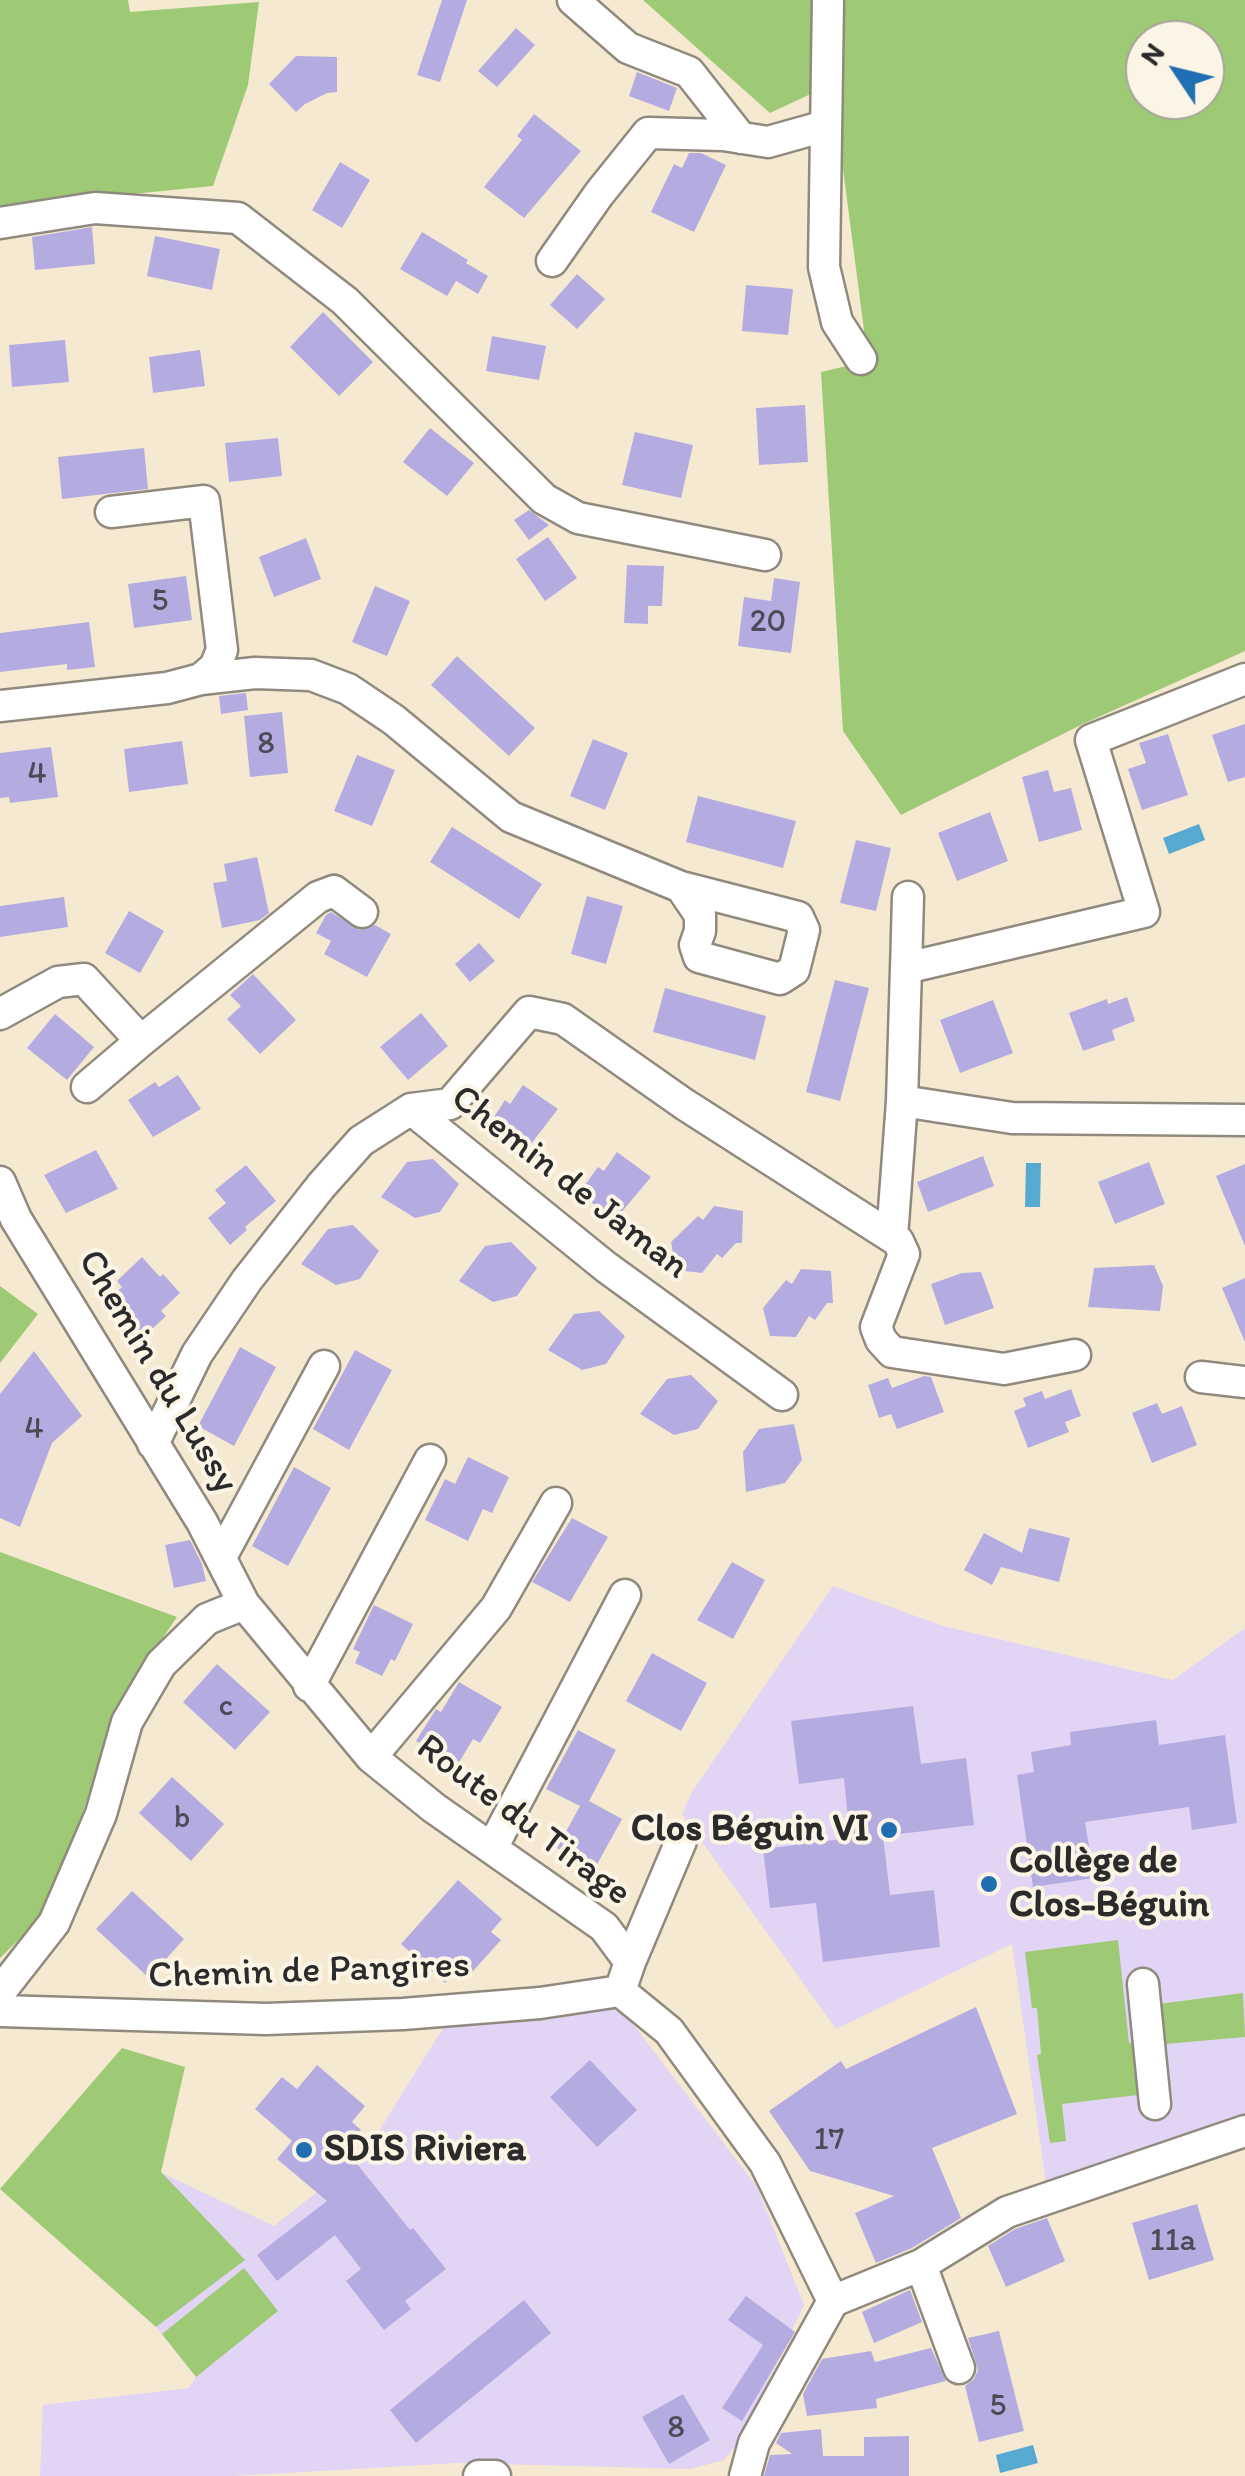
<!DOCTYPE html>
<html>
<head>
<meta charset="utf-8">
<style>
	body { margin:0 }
	#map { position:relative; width:1245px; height:2476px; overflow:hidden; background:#f5ead1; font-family:Itim,sans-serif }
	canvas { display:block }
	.north { position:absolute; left:1125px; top:20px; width:100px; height:100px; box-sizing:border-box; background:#fcf5e5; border:2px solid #a8a49b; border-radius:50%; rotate:305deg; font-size:28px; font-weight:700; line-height:40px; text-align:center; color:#2b2b2b }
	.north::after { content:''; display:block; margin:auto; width:35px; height:45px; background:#1f6fb2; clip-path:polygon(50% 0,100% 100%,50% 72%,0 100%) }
</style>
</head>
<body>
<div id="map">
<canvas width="1245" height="2476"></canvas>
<div class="north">N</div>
</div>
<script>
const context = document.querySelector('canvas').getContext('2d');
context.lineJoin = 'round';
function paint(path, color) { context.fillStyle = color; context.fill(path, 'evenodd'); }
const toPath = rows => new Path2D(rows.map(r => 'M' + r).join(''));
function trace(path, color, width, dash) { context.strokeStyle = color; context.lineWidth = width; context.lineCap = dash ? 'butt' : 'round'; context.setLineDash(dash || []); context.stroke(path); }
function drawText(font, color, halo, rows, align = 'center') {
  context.font = font + ' Itim,sans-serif'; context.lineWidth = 8; context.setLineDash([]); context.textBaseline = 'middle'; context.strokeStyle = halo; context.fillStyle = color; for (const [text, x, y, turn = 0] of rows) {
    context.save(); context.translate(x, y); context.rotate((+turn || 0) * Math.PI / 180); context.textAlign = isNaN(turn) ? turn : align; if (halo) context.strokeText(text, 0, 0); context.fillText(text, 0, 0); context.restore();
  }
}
paint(toPath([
	[833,1586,943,1626,1173,1680,1245,1628,1245,2131,1048,2198,1012,1944,836,2029,682,1814,692,1792],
	[621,2008,757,2187,804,2305,739,2442,724,2460,690,2469,458,2463,234,2476,40,2476,43,2405,189,2388,196,2377,156,2327,80,2257,160,2172,274,2226,364,2155,450,2017]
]), '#e1d4f4');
paint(toPath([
	[0,0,128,0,130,12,259,2,248,85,213,186,0,207],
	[643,0,1245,0,1245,651,1083,724,901,815,843,731,821,372,868,361,832,84,770,113],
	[1145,40,1205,40,1205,100,1145,100],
	[0,1286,38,1314,0,1363],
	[0,1552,177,1617,122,1698,49,1910,0,1958],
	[1118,1940,1129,2043,1132,2043,1138,2095,1062,2104,1066,2141,1050,2143,1037,2055,1041,2054,1037,2008,1032,2008,1025,1952],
	[1243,1993,1245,2037,1154,2045,1151,2005],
	[122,2048,185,2067,161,2172,245,2260,156,2327,0,2189],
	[244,2268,278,2311,196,2377,162,2334]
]), '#9ec975');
paint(toPath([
	[1199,824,1205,840,1169,854,1163,838],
	[1026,1163,1041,1163,1040,1207,1025,1207],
	[1033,2445,1038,2463,1000,2473,996,2455]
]), '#56aad2');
paint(toPath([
	[442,0,467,0,440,82,417,75],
	[516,28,535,45,497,87,478,71],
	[296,56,337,57,337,92,327,93,305,104,296,112,269,84],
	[637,72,677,88,669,111,629,96],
	[534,114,581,151,524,218,484,187,522,140,517,136],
	[689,153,701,153,726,165,694,232,651,212,674,164,682,168],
	[340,162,370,180,342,228,312,210],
	[92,227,95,264,35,270,32,237],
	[422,232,468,260,466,263,488,276,478,294,456,281,447,296,400,269],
	[155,236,220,249,212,290,147,276],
	[577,274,605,299,577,329,550,305],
	[746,285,793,289,788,335,742,331],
	[323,312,373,362,339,396,290,347],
	[492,336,546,346,539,380,486,371],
	[65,340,69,382,12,387,9,345],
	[200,350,205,386,153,393,149,357],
	[805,405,808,462,759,465,756,408],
	[430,428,474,463,447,496,403,462],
	[635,432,693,445,681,498,622,485],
	[278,438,282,476,229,482,225,443],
	[144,448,148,489,62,499,58,457],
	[529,510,549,525,529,540,514,520],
	[548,537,577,578,545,601,516,559],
	[306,538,321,579,274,597,259,557],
	[627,565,664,566,662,606,648,606,648,624,624,623],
	[186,576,192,620,134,628,128,584],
	[774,578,800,582,791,653,738,646,744,597,771,601],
	[375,586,410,601,387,656,352,642],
	[89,622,95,667,67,670,67,664,0,672,0,633],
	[457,656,535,728,509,756,431,685],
	[246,693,248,710,221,714,219,696],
	[282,712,288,773,250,777,244,716],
	[1245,724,1245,777,1228,782,1212,735],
	[1168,734,1188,795,1142,810,1128,769,1146,763,1139,743],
	[593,739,628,753,605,810,570,796],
	[182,741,188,784,129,792,124,749],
	[51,747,58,797,10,803,9,797,0,798,0,753],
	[357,755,395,770,372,826,334,811],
	[1048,770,1054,792,1071,788,1082,830,1039,842,1022,777],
	[698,796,796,821,783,868,686,842],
	[990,812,1008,861,957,881,938,833],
	[452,827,542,884,519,919,430,862],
	[856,840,891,848,876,911,840,903],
	[257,857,269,913,260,920,222,928,213,883,227,881,224,864],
	[587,896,623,906,606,964,571,954],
	[64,897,68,927,0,937,0,906],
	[129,911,164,931,140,973,105,953],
	[331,912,359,930,375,925,391,934,367,977,324,954,331,941,316,933,326,915],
	[479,943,495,961,470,982,455,964],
	[253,974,296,1020,260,1054,227,1019,241,1006,230,995],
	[835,980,869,988,840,1101,806,1092],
	[665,988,766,1016,755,1060,653,1032],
	[1127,997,1135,1021,1112,1030,1115,1040,1083,1051,1069,1013,1107,999,1108,1004],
	[993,1000,1013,1053,960,1073,940,1020],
	[421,1013,448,1046,408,1080,380,1047],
	[55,1014,94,1047,67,1080,27,1048],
	[178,1075,201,1109,153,1137,128,1100,155,1082,159,1087],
	[523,1085,558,1109,524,1153,487,1128,505,1100,510,1104],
	[96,1150,118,1189,66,1213,44,1175],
	[617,1152,651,1177,615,1220,579,1193,598,1167,604,1171],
	[983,1156,994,1186,928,1212,917,1182],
	[433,1159,459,1184,440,1212,415,1218,381,1197,407,1162],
	[1149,1162,1165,1204,1115,1224,1098,1182],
	[1245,1164,1245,1246,1216,1176],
	[246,1165,276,1201,245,1227,247,1230,230,1245,208,1218,226,1203,215,1190],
	[714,1206,743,1211,742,1243,736,1243,722,1258,717,1254,702,1273,676,1270,671,1242,698,1216,703,1220],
	[353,1225,379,1251,360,1279,336,1285,301,1264,328,1229],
	[511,1242,537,1268,517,1296,493,1302,459,1281,485,1246],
	[142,1257,160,1277,163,1274,180,1293,161,1311,166,1316,138,1342,104,1305,122,1287,117,1281],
	[1154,1265,1163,1286,1160,1311,1088,1307,1094,1268],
	[801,1269,831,1271,833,1303,827,1303,815,1320,809,1316,796,1337,770,1336,763,1308,786,1280,792,1284],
	[981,1272,994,1308,945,1325,931,1284,962,1273],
	[1245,1278,1245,1342,1222,1288],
	[599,1311,625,1336,606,1364,582,1370,548,1350,574,1314],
	[240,1347,276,1367,234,1446,198,1426],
	[355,1350,392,1370,349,1450,313,1429],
	[34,1351,82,1416,52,1443,20,1527,0,1518,0,1394],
	[691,1375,718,1401,698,1429,674,1435,640,1414,667,1379],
	[924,1376,931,1377,944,1412,897,1429,891,1414,879,1418,868,1385,888,1378,892,1388],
	[1071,1389,1081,1416,1065,1422,1069,1432,1028,1448,1014,1411,1026,1406,1023,1398,1042,1391,1045,1399],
	[1157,1403,1162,1414,1182,1406,1197,1445,1152,1463,1132,1413],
	[794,1424,802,1460,785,1483,746,1492,743,1452,759,1429],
	[468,1457,509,1477,492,1513,483,1509,468,1541,425,1520,445,1479,455,1484],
	[294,1467,331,1488,288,1566,252,1546],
	[572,1518,608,1537,570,1602,532,1582],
	[1029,1528,1070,1538,1059,1582,1001,1567,992,1585,964,1570,984,1533,1022,1553],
	[190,1540,202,1564,206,1581,174,1588,165,1545],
	[732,1562,765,1580,733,1639,697,1620],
	[374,1605,413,1624,395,1661,391,1659,382,1676,355,1663,360,1652,353,1649],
	[652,1653,707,1683,681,1731,626,1701],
	[217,1664,270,1712,235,1750,183,1702],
	[459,1682,502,1707,480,1743,473,1739,457,1766,416,1741,436,1709,441,1712],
	[913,1706,921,1764,966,1758,974,1825,883,1836,890,1895,934,1890,940,1947,823,1962,816,1903,770,1908,763,1849,850,1838,844,1778,799,1784,791,1721],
	[1156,1720,1159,1745,1225,1735,1237,1823,1192,1830,1189,1807,1085,1822,1094,1878,1033,1887,1017,1775,1034,1772,1031,1752,1071,1745,1070,1732],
	[578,1730,616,1750,589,1801,622,1819,595,1868,557,1848,580,1806,546,1789],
	[172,1777,224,1824,191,1861,139,1813],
	[458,1880,502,1919,491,1932,501,1940,465,1980,455,1971,445,1983,401,1944],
	[132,1891,184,1939,149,1978,96,1929],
	[976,2007,1017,2114,932,2148,961,2218,912,2248,876,2263,855,2213,894,2196,810,2171,769,2111,841,2061,846,2069],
	[590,2060,637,2110,597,2147,550,2097],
	[317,2065,365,2106,352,2122,361,2130,345,2149,410,2230,413,2228,446,2269,405,2301,411,2309,384,2330,346,2281,361,2269,335,2235,277,2281,257,2255,327,2201,277,2159,292,2141,255,2109,282,2077,297,2089],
	[1197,2204,1214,2260,1149,2280,1132,2223],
	[1047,2218,1065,2261,1006,2287,988,2246,1015,2229],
	[910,2290,922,2322,874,2343,862,2312],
	[746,2296,795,2332,742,2421,722,2408,763,2345,728,2320],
	[524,2300,551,2333,416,2443,390,2410],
	[999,2331,1024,2431,979,2442,965,2386,974,2379,978,2370,968,2338],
	[931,2348,946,2381,876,2399,877,2408,807,2416,803,2394,822,2359,871,2351,875,2362],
	[683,2394,710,2440,669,2464,642,2417],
	[821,2429,823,2456,864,2456,864,2437,909,2436,909,2476,764,2476,770,2455,792,2454,776,2443,781,2433]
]), '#b4ace0');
const minor = toPath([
	[573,0,628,48,689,72,741,138],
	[828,0,824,267,837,322,861,359],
	[0,223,95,208,238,218,345,301,544,499,578,518,765,555],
	[552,261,599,194,648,133,723,135,768,142,825,126],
	[201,679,255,673,311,675,348,689,394,720,511,817,681,887,798,917,804,930,794,970,780,979,699,957,695,945,700,931,700,915,681,887],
	[0,706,167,688,201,679,215,667,222,650,204,501,111,512],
	[906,970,908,897],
	[0,1014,58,982,84,979,141,1041,318,897,334,891,362,912],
	[87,1087,141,1041],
	[902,1101,906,968,1144,912,1091,740,1245,679],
	[411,1109,606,1267,782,1395],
	[0,1182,16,1219,202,1522,244,1604,371,1757,434,1808,604,1927,630,1962,620,1991,669,2031,765,2163,833,2301,754,2443,745,2476],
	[892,1237,902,1101,1012,1118,1245,1120],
	[1201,1377,1245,1382],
	[153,1444,197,1354,247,1280,321,1186,361,1141,411,1109,450,1104,529,1012,563,1019,684,1104,898,1241,904,1254,876,1327,881,1340,892,1352,1004,1369,1075,1355],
	[221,1557,324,1366],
	[309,1686,430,1460],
	[371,1757,496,1608,556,1503],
	[492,1848,625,1595],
	[630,1962,681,1841],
	[1143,1984,1155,2104],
	[0,1992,54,1923,101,1814,127,1722,161,1664,207,1619,244,1604],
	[0,2011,266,2019,403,2014,540,2003,620,1991],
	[921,2265,959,2368],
	[833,2301,921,2265,1007,2212,1245,2131],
	[479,2476,495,2476]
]);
trace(minor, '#908a7e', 35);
trace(minor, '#fff', 30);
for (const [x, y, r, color] of [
	[889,1830,10,"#1f6fb2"],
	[989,1884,10,"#1f6fb2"],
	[304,2150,10,"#1f6fb2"]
]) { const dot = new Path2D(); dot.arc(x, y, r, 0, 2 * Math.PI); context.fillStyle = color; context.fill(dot); trace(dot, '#fcf5e5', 4); }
drawText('32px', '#4d4b58', null, [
	["5",160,602],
	["20",768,623],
	["8",266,745],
	["4",37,775],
	["4",34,1430],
	["c",226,1707],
	["b",182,1819],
	["17",829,2141],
	["11a",1173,2242],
	["5",998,2407],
	["8",676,2429]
]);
drawText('38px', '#2b2b2b', '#fcf5e5', [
	["Chemin de Jaman",569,1183,38],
	["Chemin du Lussy",157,1372,59],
	["Route du Tirage",523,1821,37],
	["Chemin de Pangires",309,1972,-2]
]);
drawText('bold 38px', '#2b2b2b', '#fcf5e5', [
	["Clos Béguin VI",869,1830,"right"],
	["Collège de",1009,1862],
	["Clos-Béguin",1009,1906],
	["SDIS Riviera",324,2150]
], 'left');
</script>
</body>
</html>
